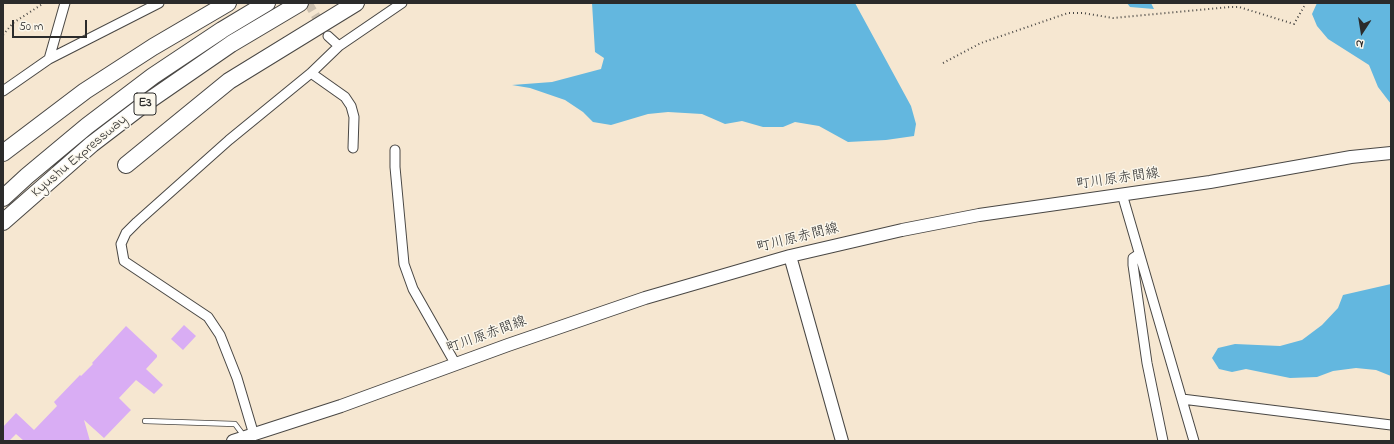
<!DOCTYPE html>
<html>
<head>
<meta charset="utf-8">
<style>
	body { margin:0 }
	#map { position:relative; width:1394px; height:444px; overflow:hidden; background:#f6e7d1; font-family:"Indie Flower",sans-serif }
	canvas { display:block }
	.frame { position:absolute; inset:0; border:4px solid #2b2b2b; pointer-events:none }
	.north { position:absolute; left:1342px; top:12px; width:40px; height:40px; -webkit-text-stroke:3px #fbf7ec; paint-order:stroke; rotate:192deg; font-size:11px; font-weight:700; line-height:16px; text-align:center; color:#2b2b2b }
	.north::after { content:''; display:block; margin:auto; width:14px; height:18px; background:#2b2b2b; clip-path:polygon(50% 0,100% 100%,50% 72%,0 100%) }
	.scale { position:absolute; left:12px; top:20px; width:75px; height:18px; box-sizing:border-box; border:2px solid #2b2b2b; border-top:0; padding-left:5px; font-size:12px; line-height:14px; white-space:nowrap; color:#2b2b2b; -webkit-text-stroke:3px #fbf7ec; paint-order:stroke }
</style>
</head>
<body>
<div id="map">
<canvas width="1394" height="444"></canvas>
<div class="frame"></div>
<div class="north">N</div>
<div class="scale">50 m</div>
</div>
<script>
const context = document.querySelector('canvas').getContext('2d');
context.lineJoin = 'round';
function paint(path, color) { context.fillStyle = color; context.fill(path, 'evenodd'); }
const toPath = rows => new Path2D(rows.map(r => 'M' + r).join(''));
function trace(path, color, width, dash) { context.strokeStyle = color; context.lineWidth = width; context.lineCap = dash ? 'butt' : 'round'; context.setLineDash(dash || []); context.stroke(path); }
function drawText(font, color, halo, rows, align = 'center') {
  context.font = font + ' "Indie Flower","Klee One",sans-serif'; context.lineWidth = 3; context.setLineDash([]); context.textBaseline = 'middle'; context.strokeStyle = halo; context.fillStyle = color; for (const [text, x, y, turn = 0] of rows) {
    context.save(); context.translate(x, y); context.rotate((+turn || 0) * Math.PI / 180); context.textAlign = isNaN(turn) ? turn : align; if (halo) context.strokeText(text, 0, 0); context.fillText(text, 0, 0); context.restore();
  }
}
paint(toPath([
	[592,3,855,3,911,106,916,124,914,136,886,140,848,142,819,126,795,122,783,127,763,127,742,121,725,124,702,114,668,112,648,114,611,125,593,122,583,112,565,100,530,88,512,85,552,82,601,69,604,58,595,52],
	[1127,3,1151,3,1154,9,1130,7],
	[1317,3,1391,3,1391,104,1378,87,1369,65,1328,39,1317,26,1312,14],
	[1391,284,1391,376,1376,370,1356,368,1333,371,1317,377,1290,378,1246,369,1232,372,1219,369,1212,358,1218,348,1235,344,1280,346,1302,340,1322,325,1338,308,1343,295]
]), '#63b7df');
paint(toPath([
	[184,325,196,336,183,350,171,339],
	[126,326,157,355,157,357,146,369,163,385,154,394,136,380,119,398,131,410,104,438,84,420,90,441,24,441,16,434,9,441,3,441,3,427,16,413,34,430,57,406,54,402,80,375,81,376,93,364,92,363]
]), '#d9adf4');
trace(toPath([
	[308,3,323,28]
]), '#cdc1b0', 9, [9, 4.5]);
const lane = toPath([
	[145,421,235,424,244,436]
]);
const street = toPath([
	[339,46,402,3],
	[49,59,65,3],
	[311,73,345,97,351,106,354,117,353,148],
	[3,91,49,59,159,3],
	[395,150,395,167,404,264,413,289,455,363],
	[1122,194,1194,441],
	[1139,254,1133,258,1133,265,1147,363,1163,441],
	[1182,399,1391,425],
	[254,435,237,378,220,335,208,317,124,261,121,244,126,233,137,222,229,140,311,73,339,46,328,36]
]);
const secondary = toPath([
	[790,256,842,441],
	[233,441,341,406,508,345,645,298,790,256,902,230,979,215,1210,182,1351,157,1391,153]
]);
const highway = toPath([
	[3,153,85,91,153,47,228,3],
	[126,165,229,81,356,3],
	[3,198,27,176,87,126,153,76,222,30,267,3],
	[3,222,92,144,147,102,231,44,300,3]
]);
trace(lane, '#494744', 6);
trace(street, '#494744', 11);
trace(secondary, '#494744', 14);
trace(highway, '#494744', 18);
trace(toPath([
	[3,35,13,23,44,3],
	[943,63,981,43,1068,13,1083,13,1113,18,1230,7,1239,7,1294,24,1306,3]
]), '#494744', 2, [1, 3]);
trace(lane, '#fff', 4.5);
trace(street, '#fff', 9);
trace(secondary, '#fff', 12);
trace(highway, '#fff', 16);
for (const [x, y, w] of [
	[145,104,22]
]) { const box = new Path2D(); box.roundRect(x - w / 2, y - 11, w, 22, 3); context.fillStyle = '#fbf7ec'; context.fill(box); trace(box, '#2b2b2b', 1); }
drawText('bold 13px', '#2b2b2b', null, [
	["E3",145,104]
]);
drawText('14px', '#2b2b2b', '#fbf7ec', [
	["Kyushu Expressway",80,157,-40],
	["町川原赤間線",1118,180,-8],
	["町川原赤間線",798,239,-14],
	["町川原赤間線",487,336,-20]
]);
</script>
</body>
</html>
